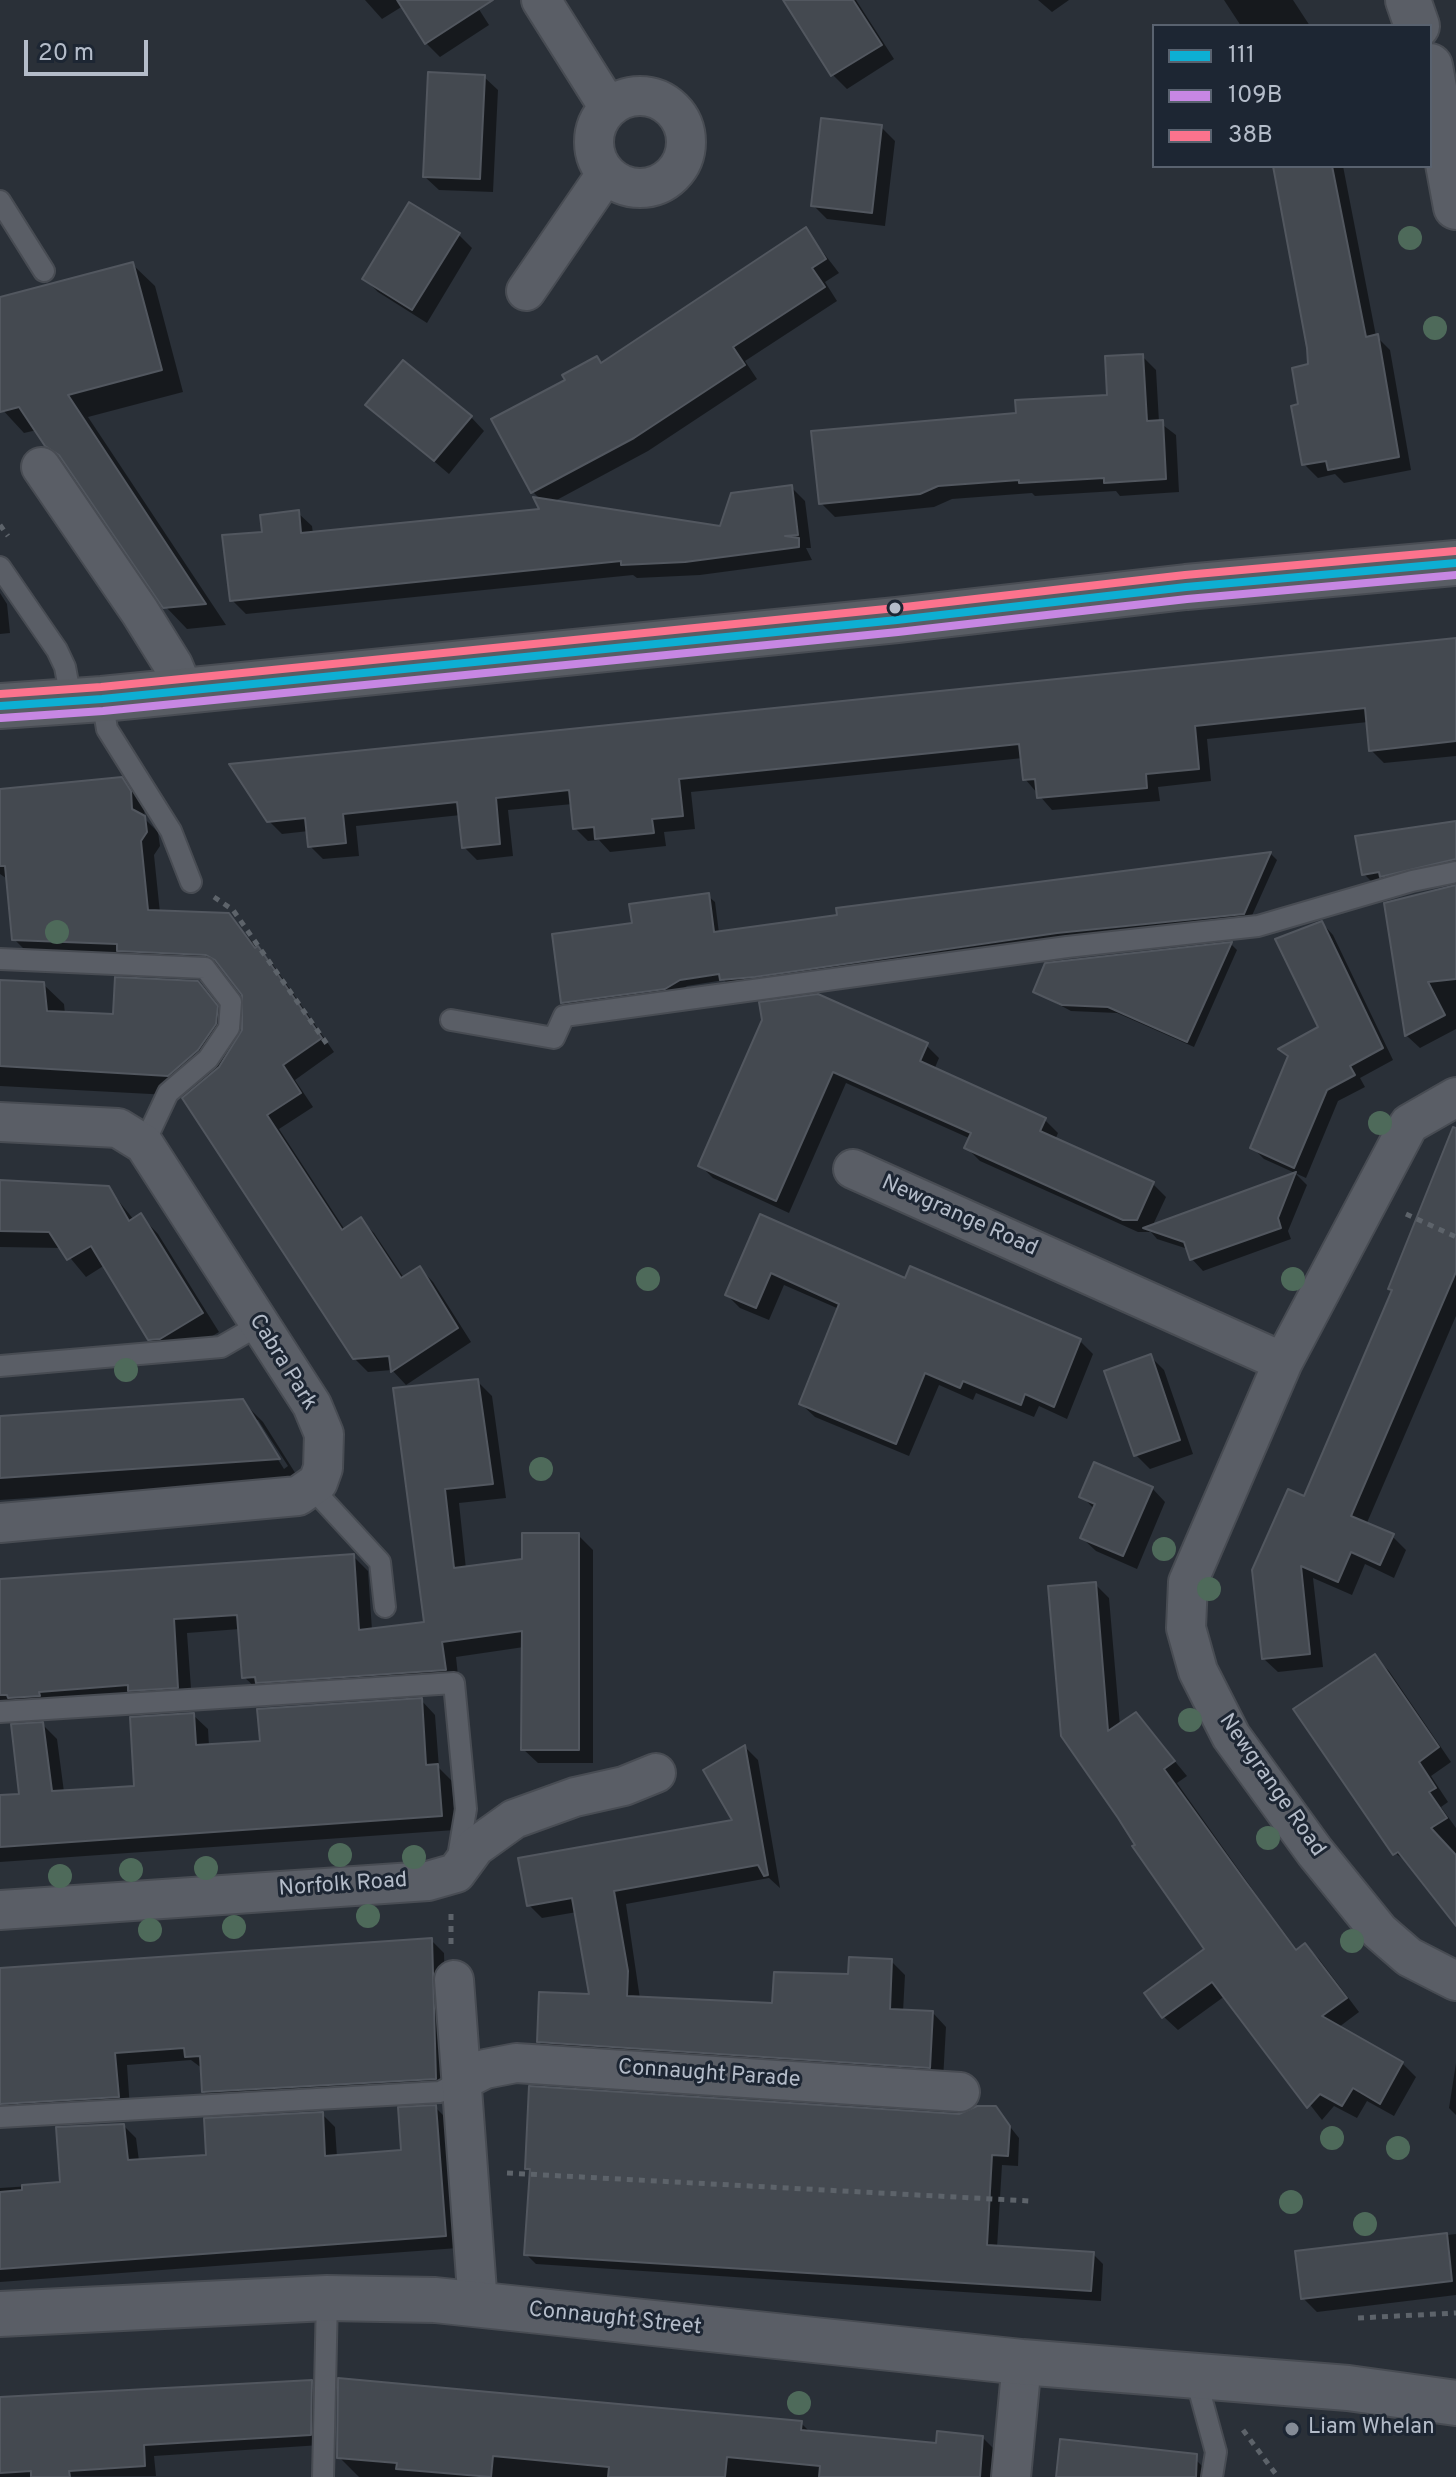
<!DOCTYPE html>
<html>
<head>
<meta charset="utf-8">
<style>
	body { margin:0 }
	#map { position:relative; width:1456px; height:2477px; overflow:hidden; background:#2a3038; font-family:Overpass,sans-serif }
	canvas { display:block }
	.legend { position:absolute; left:1152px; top:24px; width:280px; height:144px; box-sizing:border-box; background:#1d2633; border:2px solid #59626f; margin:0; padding:10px 14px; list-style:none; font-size:24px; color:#b4bcc9 }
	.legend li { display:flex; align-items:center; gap:16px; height:40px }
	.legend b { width:40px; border:2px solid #59626f }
	.scale { position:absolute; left:24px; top:40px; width:124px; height:36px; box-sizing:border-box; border:4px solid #b4bcc9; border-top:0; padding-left:10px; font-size:24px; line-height:28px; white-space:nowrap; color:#b4bcc9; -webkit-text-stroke:6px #1d2633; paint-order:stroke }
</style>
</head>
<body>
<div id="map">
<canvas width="1456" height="2477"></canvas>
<ul class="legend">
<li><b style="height:10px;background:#0dafd3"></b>111</li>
<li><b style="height:10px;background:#c787e3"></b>109B</li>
<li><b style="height:10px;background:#fc738d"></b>38B</li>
</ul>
<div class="scale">20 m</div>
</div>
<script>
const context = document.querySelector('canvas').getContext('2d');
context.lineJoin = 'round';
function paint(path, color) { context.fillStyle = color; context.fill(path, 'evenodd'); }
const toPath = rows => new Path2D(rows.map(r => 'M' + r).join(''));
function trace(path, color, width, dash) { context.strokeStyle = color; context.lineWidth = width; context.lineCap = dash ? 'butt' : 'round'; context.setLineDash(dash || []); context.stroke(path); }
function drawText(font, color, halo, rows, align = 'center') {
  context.font = font + ' Overpass,sans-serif'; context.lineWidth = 6; context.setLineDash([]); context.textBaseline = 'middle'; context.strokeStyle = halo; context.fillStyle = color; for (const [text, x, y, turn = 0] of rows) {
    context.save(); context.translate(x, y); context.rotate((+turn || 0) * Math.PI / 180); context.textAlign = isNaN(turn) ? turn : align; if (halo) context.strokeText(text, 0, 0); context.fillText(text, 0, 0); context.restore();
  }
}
paint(toPath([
	[365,0,473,0,489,25,440,57,426,43,403,6,382,19],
	[786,0,856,0,894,59,847,89,833,75],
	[1038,0,1069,0,1052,12],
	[1224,0,1293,0,1310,26,1241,26],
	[484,77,498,90,493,192,439,190,425,177],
	[881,127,895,141,885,226,827,219,813,205],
	[1275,166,1343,166,1376,336,1390,350,1411,470,1344,483,1335,474,1318,478,1304,464,1301,406,1310,366],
	[806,230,839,273,825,282,837,301,745,361,757,379,648,451,553,502,722,528,791,487,805,501,811,548,806,548,812,560,700,575,637,578,633,575,246,614,232,600,264,533,298,513,312,526,313,534,543,511,541,500,533,492,603,365],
	[459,235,472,248,427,323,378,292,364,278],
	[132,264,155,286,183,392,88,417,226,625,187,629,165,606,71,469,37,430,24,433,0,407,0,299],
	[1142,356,1156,370,1159,422,1176,435,1179,492,1120,496,1116,491,1035,496,1032,493,952,499,934,507,835,517,821,503,1018,415,1109,397],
	[368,405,471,417,484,431,449,474],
	[0,593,7,604,10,633,0,634],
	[1456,642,1456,756,1384,763,1371,750,1368,722,1207,739,1211,781,1158,787,1160,801,1052,810,1025,779,1023,758,691,792,695,829,664,832,666,846,610,852,599,840,588,841,575,828,573,804,508,810,513,856,477,860,464,847,461,815,356,826,359,856,323,859,310,846,309,831,282,834,268,820],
	[121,779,135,793,144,807,145,819,158,832,160,846,154,855,160,913,228,915,271,962,334,1052,295,1080,313,1107,279,1129,345,1230,361,1220,374,1233,404,1278,420,1268,433,1282,471,1342,406,1385,392,1370,368,1372,354,1358,188,1096,0,1086,0,982,43,984,64,1004,65,1014,115,1016,198,983,237,1028,236,1042,244,1030,244,994,221,968,132,964,28,953,14,939,9,880,0,874,0,791],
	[1456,826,1456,876,1377,887,1364,874],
	[1271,854,1277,860,1250,920,729,985,724,980,687,986,672,995,570,1009,563,1002,634,925,708,896,715,902,719,933,839,917,838,909],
	[1386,904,1456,967,1456,1029,1420,1048,1407,1036],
	[1322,923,1333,935,1393,1060,1360,1078,1365,1087,1338,1101,1306,1178,1264,1159,1252,1147,1290,1058,1281,1049,1320,1028],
	[1231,944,1237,950,1194,1047,1117,1013,1071,1011,1035,992],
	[764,1021,926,1045,939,1058,934,1070,1045,1120,1058,1133,1055,1140,1153,1184,1166,1197,1152,1227,1296,1174,1307,1185,1288,1231,1291,1239,1203,1271,1192,1259,1188,1249,1157,1239,1151,1232,1138,1232,980,1161,967,1148,971,1139,846,1083,789,1213,713,1178,700,1165],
	[1456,1172,1456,1316,1366,1525,1392,1536,1406,1550,1394,1578,1365,1564,1352,1595,1313,1578,1323,1667,1278,1672,1264,1659,1305,1498],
	[0,1182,108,1188,134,1220,141,1216,158,1234,219,1332,179,1356,168,1357,150,1339,105,1265,86,1277,62,1248,0,1247],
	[761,1217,906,1280,1080,1341,1093,1354,1067,1419,1039,1406,1034,1417,976,1393,973,1400,939,1385,909,1456,815,1417,801,1404,839,1309,784,1285,769,1320,740,1308,727,1295],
	[1150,1356,1164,1370,1193,1454,1150,1469,1136,1455],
	[477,1381,492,1396,506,1498,459,1503,466,1569,524,1561,578,1535,593,1550,593,1763,538,1763,523,1749,524,1647,456,1657,459,1685,259,1691,244,1677,240,1629,187,1633,192,1702,0,1710,0,1581,353,1556,368,1571,372,1630,426,1623,395,1390],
	[242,1401,263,1422,299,1479,0,1500,0,1418],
	[253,1420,258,1420,288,1466,284,1469],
	[1152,1488,1165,1502,1137,1569,1096,1551,1082,1538,1094,1509,1082,1496],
	[1095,1584,1109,1598,1120,1726,1136,1714,1187,1776,1177,1783,1258,1897,1298,1951,1305,1945,1319,1959,1359,2012,1339,2027,1402,2063,1416,2077,1394,2116,1367,2101,1357,2118,1334,2106,1322,2120,1225,1996,1178,2030,1164,2017,1207,1949,1063,1735],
	[1375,1657,1389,1671,1451,1762,1431,1776,1448,1802,1441,1807,1456,1828,1456,1917,1411,1865,1395,1853],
	[421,1700,435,1715,439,1768,452,1781,455,1830,0,1862,0,1796,21,1795,42,1724,57,1739,64,1792,136,1787,193,1715,208,1729,209,1746,262,1743],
	[745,1747,758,1760,780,1888,769,1878,626,1904,640,1999,774,2006,891,1961,905,1975,903,2012,933,2013,946,2027,943,2080,552,2055,539,2042,592,1996,577,1912,542,1918,529,1905,735,1822],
	[431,1940,444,1953,448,2091,217,2105,204,2092,203,2069,191,2060,127,2065,130,2109,20,2116,7,2103,0,2033,0,1970],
	[1456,2063,1456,2115,1449,2108],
	[435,2107,448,2120,458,2248,0,2282,0,2188,62,2184,124,2126,136,2138,139,2161,208,2157,322,2114,335,2127,337,2157,403,2152],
	[995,2108,1019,2138,1018,2166,1002,2165,997,2248,1093,2254,1103,2264,1101,2301,536,2264,526,2254,532,2173,527,2168,959,2116],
	[1456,2234,1456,2295,1317,2312,1303,2298,1298,2252],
	[311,2382,322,2393,321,2445,154,2456,156,2476,0,2477,0,2400],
	[801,2423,811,2433,938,2445,983,2438,1005,2460,1009,2477,359,2477,339,2457],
	[1192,2456,1213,2477,1058,2477]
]), '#0007');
const building = toPath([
	[397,0,493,0,425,44,397,0],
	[783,0,853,0,882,45,831,76,783,0],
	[428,72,485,75,480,179,423,177,428,72],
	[821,118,882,125,872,213,811,206,821,118],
	[1273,166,1332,166,1366,337,1378,334,1399,457,1328,470,1326,461,1302,465,1291,406,1298,404,1292,368,1308,364,1307,348,1273,166],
	[409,202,460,233,412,310,362,279,409,202],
	[806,227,826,259,812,268,825,287,733,347,745,365,634,438,531,493,491,419,565,380,562,375,597,356,601,363,806,227],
	[133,262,162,370,68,395,206,604,163,608,59,455,45,446,19,407,0,412,0,297,133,262],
	[1143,354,1147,421,1163,420,1166,479,1104,483,1104,478,1019,483,1019,480,938,486,920,494,819,504,811,431,1016,413,1015,400,1107,395,1105,356,1143,354],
	[403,360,472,416,434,461,365,405,403,360],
	[792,485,798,535,785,536,799,538,799,547,685,562,621,565,621,561,230,601,222,535,262,532,260,515,299,510,301,533,539,509,533,497,720,526,731,493,792,485],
	[1456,638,1456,741,1369,751,1365,708,1195,726,1199,769,1146,774,1147,788,1037,798,1035,779,1023,780,1019,744,679,779,683,816,652,819,654,833,595,839,594,827,573,829,569,790,496,798,500,844,462,848,457,802,343,814,346,843,308,847,305,818,267,822,229,764,1456,638],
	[122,777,131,791,132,809,145,816,147,832,141,841,148,910,229,913,255,948,258,946,322,1038,283,1065,301,1093,267,1115,342,1230,361,1217,401,1278,420,1266,458,1328,391,1372,389,1356,353,1359,182,1098,219,1067,242,1030,242,995,215,960,206,955,117,951,117,944,12,940,5,866,0,866,0,789,122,777],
	[1456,821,1456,859,1380,877,1379,872,1362,875,1355,836,1456,821],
	[1271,852,1244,914,1057,933,755,977,720,980,719,974,680,980,665,989,561,1003,552,934,632,923,629,904,709,893,714,932,837,915,836,908,1271,852],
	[1456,885,1456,979,1428,982,1445,1015,1405,1036,1384,903,1456,885],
	[1322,921,1383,1048,1350,1066,1355,1075,1327,1090,1294,1168,1250,1148,1288,1056,1278,1049,1318,1027,1275,939,1322,921],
	[1232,942,1187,1042,1108,1007,1062,1005,1033,992,1045,963,1232,942],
	[115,977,198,981,218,1006,216,1024,198,1050,168,1076,0,1066,0,980,44,982,47,1011,113,1014,115,977],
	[818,994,928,1043,920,1061,1046,1118,1040,1131,1154,1182,1137,1220,1123,1220,964,1148,971,1133,833,1072,776,1201,698,1166,762,1020,759,1002,818,994],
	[1453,1127,1456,1128,1456,1272,1351,1516,1394,1534,1380,1565,1351,1552,1338,1582,1301,1566,1310,1654,1262,1659,1252,1570,1288,1489,1304,1496,1392,1290,1388,1289,1453,1127],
	[1296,1172,1278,1218,1281,1228,1190,1260,1184,1242,1143,1228,1296,1172],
	[0,1180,109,1186,129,1221,141,1213,203,1313,160,1339,148,1340,91,1246,67,1260,49,1232,0,1231,0,1180],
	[760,1214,905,1278,910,1266,1081,1339,1054,1407,1025,1394,1021,1405,963,1381,960,1388,925,1373,896,1444,799,1404,839,1304,771,1273,756,1308,725,1295,760,1214],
	[1151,1354,1180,1440,1134,1456,1104,1371,1151,1354],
	[478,1379,493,1484,445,1489,454,1568,522,1559,522,1533,579,1533,579,1750,521,1750,522,1631,442,1642,446,1670,256,1683,255,1677,242,1678,237,1615,174,1619,178,1688,128,1691,128,1685,39,1692,40,1696,8,1698,7,1695,0,1695,0,1579,354,1554,359,1630,424,1622,393,1388,478,1379],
	[243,1399,280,1459,0,1478,0,1416,243,1399],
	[1094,1462,1153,1487,1123,1556,1080,1538,1095,1504,1079,1497,1094,1462],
	[1096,1582,1108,1731,1136,1712,1175,1761,1164,1769,1245,1881,1296,1950,1305,1943,1347,1998,1322,2016,1403,2062,1380,2104,1353,2088,1342,2106,1320,2094,1307,2108,1212,1982,1162,2018,1144,1993,1204,1949,1132,1846,1135,1845,1118,1818,1061,1736,1048,1586,1096,1582],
	[1375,1654,1439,1747,1419,1762,1436,1788,1429,1792,1447,1818,1431,1828,1456,1855,1456,1926,1398,1852,1393,1855,1293,1709,1375,1654],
	[422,1698,426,1765,438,1764,442,1816,0,1847,0,1795,19,1794,11,1724,43,1722,52,1791,87,1789,134,1786,130,1717,194,1713,196,1745,260,1741,257,1709,422,1698],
	[745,1745,768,1875,764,1876,758,1865,614,1891,628,1971,627,1996,772,2003,774,1972,848,1974,849,1957,892,1959,890,2009,933,2011,930,2068,537,2042,539,1992,589,1994,572,1898,527,1906,518,1858,732,1820,703,1770,745,1745],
	[432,1938,436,2079,202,2092,200,2056,185,2057,184,2048,115,2053,119,2097,0,2104,0,1968,432,1938],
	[529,2086,959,2114,977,2106,996,2106,1010,2126,1008,2156,992,2155,987,2245,1094,2252,1091,2291,524,2255,530,2169,525,2169,529,2086],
	[436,2105,446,2236,0,2269,0,2192,22,2190,22,2185,60,2182,56,2127,124,2124,128,2160,206,2155,204,2118,323,2112,325,2156,401,2150,398,2107,436,2105],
	[1447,2233,1452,2281,1301,2299,1295,2251,1447,2233],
	[338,2378,802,2421,801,2430,936,2443,937,2431,983,2436,980,2477,819,2477,820,2466,727,2457,725,2477,608,2477,609,2467,493,2456,491,2477,396,2469,397,2463,337,2458,338,2378],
	[312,2380,311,2435,144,2445,145,2466,69,2471,70,2477,31,2477,31,2471,0,2473,0,2397,312,2380],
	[1060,2439,1197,2454,1196,2477,1056,2477,1060,2439]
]);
paint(building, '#444950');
trace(building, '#52575f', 2);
const service = toPath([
	[0,201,44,271],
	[0,567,57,650,65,667,71,699],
	[102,699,107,729,171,831,191,882],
	[0,959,205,968,231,1002,229,1028,208,1059,168,1093,144,1144],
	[451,1020,554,1038,564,1016,1067,947,1258,926,1412,881,1456,872],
	[0,1366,221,1347,259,1325],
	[311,1487,380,1562,385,1607],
	[0,1712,454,1683,466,1809,458,1857],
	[0,2117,440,2092,461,2081],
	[1195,2375,1216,2452,1212,2477],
	[323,2477,327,2298]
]);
const minor = toPath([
	[541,0,609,108],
	'594 142a46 46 0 1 1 92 0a46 46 0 1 1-92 0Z',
	[526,291,606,174],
	[41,467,140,612,173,665,183,689],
	[1456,1097,1409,1124,1283,1362,1188,1582,1186,1628,1198,1671,1231,1736,1315,1852,1379,1931,1409,1957,1456,1981],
	[0,1122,118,1128,144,1144,312,1405,324,1434,323,1468,318,1482,298,1496,0,1523],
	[853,1169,1283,1362],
	[0,1910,428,1881,456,1873,475,1847,514,1819,575,1797,624,1786,656,1773],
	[454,1980,478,2305],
	[461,2081,485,2069,516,2063,960,2092],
	[1011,2477,1022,2362]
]);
const tertiary = toPath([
	[1408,0,1417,26],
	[1430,66,1456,207],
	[0,2314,327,2298,435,2300,1022,2362,1348,2388,1456,2403]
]);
const secondary = toPath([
	[0,706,102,699,897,620,1186,587,1456,563]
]);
trace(service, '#484c53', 24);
trace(minor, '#484c53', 42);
trace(tertiary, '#484c53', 48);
trace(secondary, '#484c53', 48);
trace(toPath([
	[0,525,8,536],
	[214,897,233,910,329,1047],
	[1406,1214,1456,1237],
	[451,1914,451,1944],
	[507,2173,1030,2201],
	[1358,2318,1456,2313],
	[1243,2430,1278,2477]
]), '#5d636a', 5, [6, 6]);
trace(service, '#5a5e66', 20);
trace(minor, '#5a5e66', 38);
trace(tertiary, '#5a5e66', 44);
trace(secondary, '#595d64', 44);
trace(toPath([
	[0,706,102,699,897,620,1186,587,1456,563]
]), '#0dafd3', 8);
trace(toPath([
	[1,718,103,711,898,632,1187,599,1456,575]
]), '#c787e3', 8);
trace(toPath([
	[0,694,101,687,896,608,1185,575,1455,551]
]), '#fc738d', 8);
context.fillStyle = '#4e6a5a';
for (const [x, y] of [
	[1410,238],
	[1435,328],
	[57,932],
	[1380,1123],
	[648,1279],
	[1293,1279],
	[126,1370],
	[541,1469],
	[1164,1549],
	[1209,1589],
	[1190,1720],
	[1268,1838],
	[340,1855],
	[414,1857],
	[206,1868],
	[131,1870],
	[60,1876],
	[368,1916],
	[234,1927],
	[150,1930],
	[1352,1941],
	[1332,2138],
	[1398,2148],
	[1291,2202],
	[1365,2224],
	[799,2403]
]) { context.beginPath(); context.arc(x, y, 12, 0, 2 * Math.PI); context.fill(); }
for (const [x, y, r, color] of [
	[895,608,7,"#b4bcc9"],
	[1292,2429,8,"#848b96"]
]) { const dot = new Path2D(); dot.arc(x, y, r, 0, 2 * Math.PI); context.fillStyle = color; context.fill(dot); trace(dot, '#1d2633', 3); }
drawText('22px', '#b4bcc9', '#1d2633', [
	["Newgrange Road",959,1217,24],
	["Cabra Park",282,1363,58],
	["Newgrange Road",1271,1786,55],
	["Norfolk Road",343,1886,-4],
	["Connaught Parade",709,2075,4],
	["Connaught Street",615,2320,6]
]);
drawText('22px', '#b4bcc9', '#1d2633', [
	["Liam Whelan",1308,2429]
], 'left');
</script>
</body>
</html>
